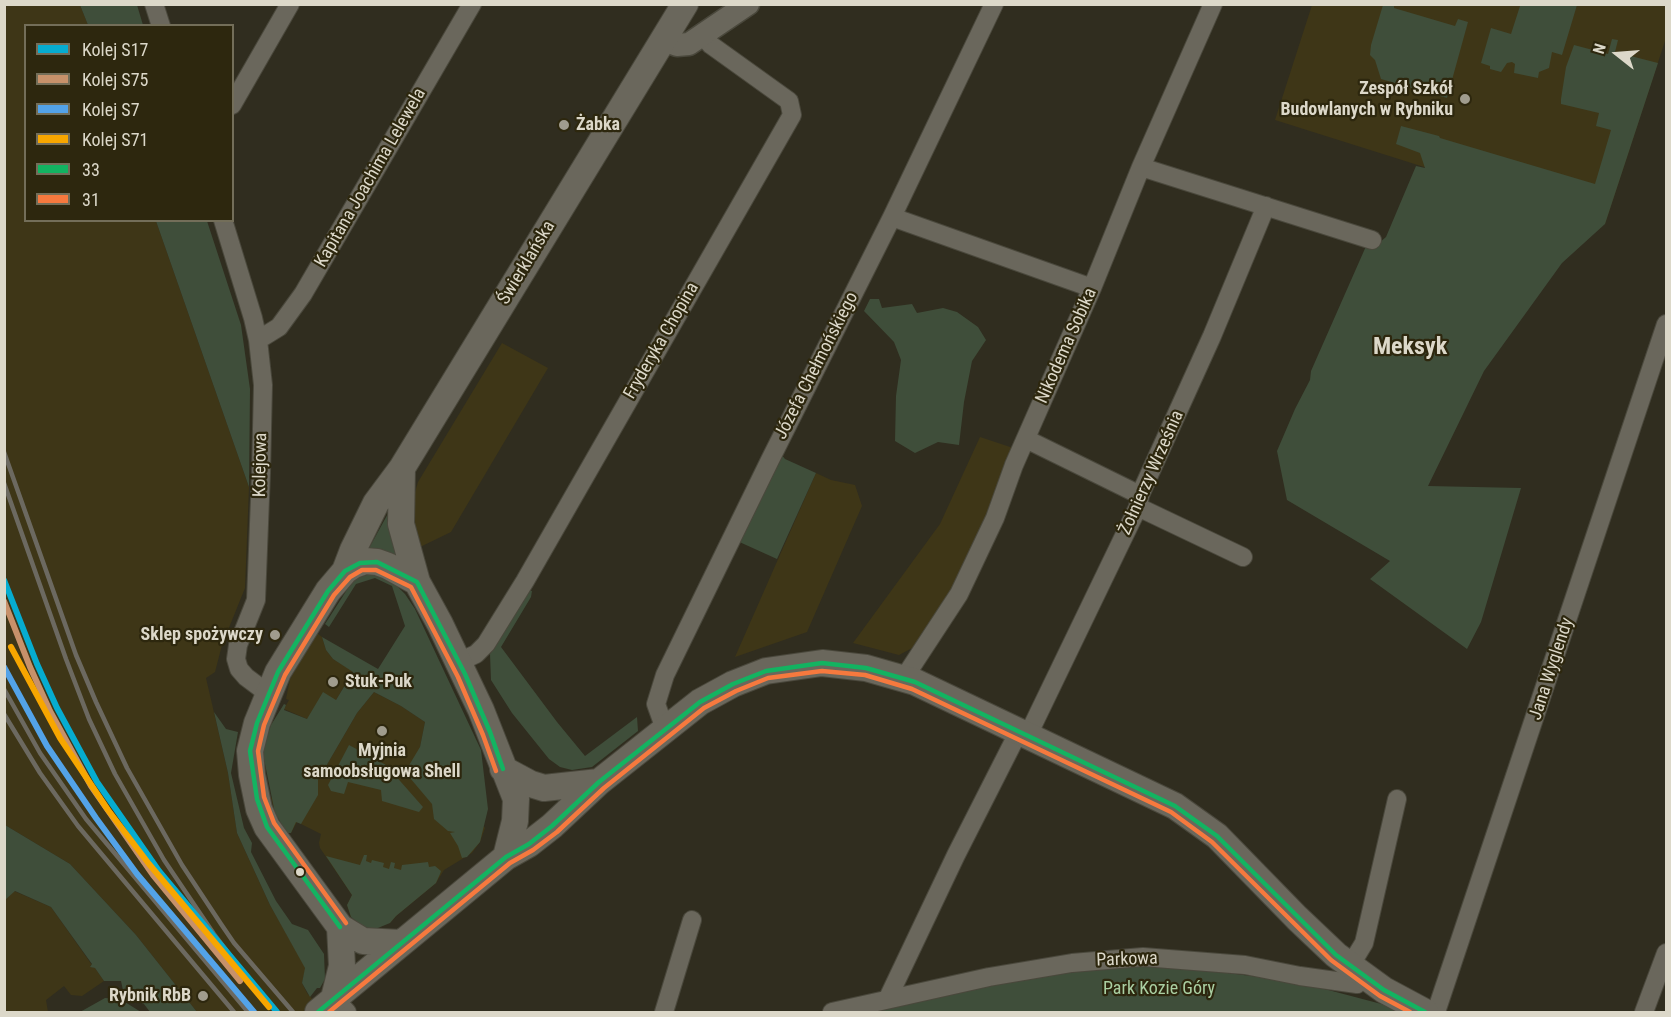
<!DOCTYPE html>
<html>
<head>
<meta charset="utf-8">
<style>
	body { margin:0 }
	#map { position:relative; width:1671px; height:1017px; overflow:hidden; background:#302d1f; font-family:"Roboto Condensed",sans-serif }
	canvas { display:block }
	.frame { position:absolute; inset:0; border:6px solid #dcd8c9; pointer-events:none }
	.legend { position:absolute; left:24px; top:24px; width:210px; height:198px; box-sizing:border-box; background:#2d270e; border:2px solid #736e59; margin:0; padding:8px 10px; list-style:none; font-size:18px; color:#dcd8c9 }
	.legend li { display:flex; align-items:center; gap:12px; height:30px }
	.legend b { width:30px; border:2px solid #736e59 }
	.north { position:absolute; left:1587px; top:24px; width:60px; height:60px; -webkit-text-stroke:4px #2d270e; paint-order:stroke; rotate:287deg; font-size:16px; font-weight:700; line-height:24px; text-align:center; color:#dcd8c9 }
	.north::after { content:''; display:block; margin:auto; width:21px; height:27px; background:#dcd8c9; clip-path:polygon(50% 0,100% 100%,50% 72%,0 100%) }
</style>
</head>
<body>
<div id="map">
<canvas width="1671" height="1017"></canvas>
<div class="frame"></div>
<ul class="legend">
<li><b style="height:8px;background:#06acd0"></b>Kolej S17</li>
<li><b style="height:8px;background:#c7916a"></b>Kolej S75</li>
<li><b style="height:8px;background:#53a3e8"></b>Kolej S7</li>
<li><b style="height:8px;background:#f7a600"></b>Kolej S71</li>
<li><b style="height:8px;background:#13b361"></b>33</li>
<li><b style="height:8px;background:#f6793e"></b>31</li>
</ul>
<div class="north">N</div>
</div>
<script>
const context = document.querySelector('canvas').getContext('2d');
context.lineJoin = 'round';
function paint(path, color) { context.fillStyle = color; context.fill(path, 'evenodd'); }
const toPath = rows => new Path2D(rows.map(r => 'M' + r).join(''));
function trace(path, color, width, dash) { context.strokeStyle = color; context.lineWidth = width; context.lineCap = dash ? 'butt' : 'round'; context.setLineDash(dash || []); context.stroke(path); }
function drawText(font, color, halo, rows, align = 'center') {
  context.font = font + ' "Roboto Condensed",sans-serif'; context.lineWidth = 4.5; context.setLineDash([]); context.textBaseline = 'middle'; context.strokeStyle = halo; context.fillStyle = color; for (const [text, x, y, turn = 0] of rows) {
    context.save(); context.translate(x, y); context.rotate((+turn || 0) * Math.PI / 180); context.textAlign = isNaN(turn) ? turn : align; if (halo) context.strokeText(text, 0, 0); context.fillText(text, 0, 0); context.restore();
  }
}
paint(toPath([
	[5,5,80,5,88,25,26,26,26,220,156,221,249,487,245,588,222,645,215,672,206,678,228,773,237,833,270,905,306,968,302,983,307,993,324,1012,197,1012,136,935,70,864,5,825],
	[1312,5,1666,5,1666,38,1605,224,1275,120],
	[502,343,548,368,451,532,420,547,412,518,413,499,418,482],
	[980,437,1016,449,951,598,916,646,899,655,853,643,940,524],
	[816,473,831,480,855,485,862,506,807,632,735,657],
	[317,633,322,637,326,650,333,659,353,671,336,700,307,719,284,709,289,700,286,699,290,679],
	[374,692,401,706,425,722,420,747,485,828,480,842,472,853,444,870,436,883,396,916,390,923,351,917,347,905,352,895,320,848,319,843,321,834,297,822,291,833,287,833,275,813,271,798,273,796,318,780,357,713],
	[14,891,51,907,92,965,90,966,95,968,104,981,82,996,71,995,64,986,46,1000,48,1012,5,1012,4,900]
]), '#3e3617');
paint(toPath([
	[80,5,137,5,143,25,88,25],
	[1383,5,1394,5,1394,8,1455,26,1458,19,1468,22,1447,98,1381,79,1375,60,1370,55,1371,45],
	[1520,6,1577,5,1562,55,1552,52,1549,68,1539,72,1538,78,1514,73,1515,64,1512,62,1507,63,1501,72,1490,69,1490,66,1481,63,1491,28,1511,34],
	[1612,39,1618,40,1615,52,1658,63,1605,224,1562,263,1484,371,1428,486,1521,488,1481,622,1467,649,1370,579,1390,561,1287,500,1277,451,1295,409,1310,380,1311,371,1367,244,1379,243,1386,237,1416,166,1425,168,1420,153,1396,144,1401,126,1439,136,1440,138,1595,184,1611,130,1596,126,1599,113,1561,104,1561,99,1566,67,1574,45,1608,54],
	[156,221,207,221,241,325,250,389,249,487],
	[870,299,879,299,882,308,912,304,917,313,943,308,957,312,978,327,986,340,972,361,964,402,959,445,938,442,915,453,895,441,896,396,901,360,894,342,864,311],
	[781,454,785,459,816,473,777,559,735,540],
	[390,510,400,560,368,550],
	[370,574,382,576,394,583,405,594,415,609,481,750,488,809,480,842,467,857,462,858,458,846,450,833,455,832,448,831,434,819,432,804,405,772,420,747,425,722,401,706,374,692,357,713,318,780,318,795,301,824,296,822,291,833,287,833,275,813,264,759,264,745,271,725,284,704,286,705,284,710,307,719,323,692,336,700,353,672,333,659,326,650,322,637,378,669,405,626,392,586,375,578,356,584,329,627,325,624,352,582,357,578],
	[526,589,532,591,531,597,501,647,557,722,585,756,637,717,638,731,592,767,572,770,560,767,549,759,512,713,491,680,490,654],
	[214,712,226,729,238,732,231,773,244,828,252,843,251,852,276,901,292,924,308,930,324,954,325,979,320,988,317,988,310,997,302,983,305,968,270,905,237,833,228,773],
	[349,745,386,765,423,807,419,812,382,801,381,790,348,782,344,794,331,791,328,785],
	[5,825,70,864,136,935,197,1012,150,1012,144,1004,124,995,121,981,104,981,95,968,90,967,92,964,51,907,15,891,5,900],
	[364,855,367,855,366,861,371,863,372,860,384,863,383,867,389,869,391,862,395,863,394,868,401,870,402,865,428,862,429,867,435,866,441,871,440,874,436,883,396,916,390,923,373,930,366,929,351,917,347,905,352,895,326,856,360,865],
	[1150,963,1298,982,1389,1006,1404,1012,870,1012,990,982],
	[105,998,120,999,141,1012,80,1012]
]), '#3f4e3a');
const minor = toPath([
	[154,4,161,26],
	[232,105,290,4],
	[1141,167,1372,240],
	[892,217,1092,288],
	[223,220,253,318,258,340,263,385,261,473,256,600,238,645,236,659,239,669,246,677,270,695],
	[258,340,279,327,303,294,472,4],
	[1026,439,1140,495],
	[1138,507,1243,557],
	[459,662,476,654,486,644,525,581,792,115,789,101,711,45,703,36],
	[904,678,959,594,995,518,1014,465,1092,288,1141,167,1213,4],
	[665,729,656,704,665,675,770,460,892,217,994,4],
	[1028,735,1138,507,1140,495,1212,336,1266,206],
	[1350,966,1364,943,1397,799],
	[334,998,347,1012],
	[888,998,956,855,1019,731],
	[664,1012,692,920],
	[832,1012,989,977,1072,963,1143,957,1245,965,1300,976,1357,984,1363,976],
	[1436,1012,1666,324],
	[1644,1012,1666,953]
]);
const tertiary = toPath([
	[663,40,677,45,689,44,748,4]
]);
const secondary = toPath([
	[402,468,401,524,417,582],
	[345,571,353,550,376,503,402,468,685,4],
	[503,769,531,784,544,788,599,782],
	[401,943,363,941,340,927,267,827,259,809,252,775,250,751,257,723,278,672,328,591,345,571,354,565,365,561,377,562,388,566,417,582,440,624,481,710,516,799,515,821,506,857],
	[334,998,342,966,340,927],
	[318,1012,506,857,529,844,552,826,599,782,700,702,733,684,766,671,822,663,866,668,915,682,1175,806,1217,836,1297,918,1336,955,1384,990,1425,1012]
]);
trace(minor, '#4a483c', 20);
trace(tertiary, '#4a483c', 25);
trace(secondary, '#4a483c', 28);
trace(minor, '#6a675c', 18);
trace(tertiary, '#6a675c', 22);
trace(secondary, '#6a675c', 26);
trace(toPath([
	[4,452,76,655,96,702,127,768,182,865,221,924,234,943,293,1012],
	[4,483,66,659,89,719,115,774,164,860,214,934,246,976],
	[4,689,40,753,86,819,248,1012],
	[4,714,40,773,78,826,234,1012]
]), '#6c6960', 4.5);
trace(toPath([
	[340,927,267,827,257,799,250,751,257,723,278,672,328,591,345,571,360,563,377,562,417,582,465,674,490,732,503,769],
	[318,1012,506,857,529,844,552,826,599,782,700,702,733,684,766,671,822,663,866,668,915,682,1175,806,1217,836,1336,955,1384,990,1425,1012]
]), '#13b361', 4.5);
trace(toPath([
	[346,923,274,823,264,797,258,751,264,725,285,675,334,595,350,577,362,570,376,570,411,587,458,677,483,735,496,771],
	[329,1012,510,863,533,850,557,832,604,788,704,708,736,691,768,678,822,671,865,675,912,689,1171,812,1212,842,1331,960,1380,996,1410,1012]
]), '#f6793e', 4.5);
trace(toPath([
	[4,580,37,664,57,708,97,782,159,871,277,1012]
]), '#06acd0', 6);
trace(toPath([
	[4,601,30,667,50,711,91,786,153,875,240,981]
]), '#c7916a', 6);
trace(toPath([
	[4,667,47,746,96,818,137,874,254,1012]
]), '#53a3e8', 6);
trace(toPath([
	[11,647,60,738,108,810,149,864,269,1007]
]), '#f7a600', 6);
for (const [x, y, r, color] of [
	[1465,99,6,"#a09c8e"],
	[564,125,6,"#a09c8e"],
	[275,635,6,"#a09c8e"],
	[333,682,6,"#a09c8e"],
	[382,731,6,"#a09c8e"],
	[300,872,5,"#dcd8c9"],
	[203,996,6,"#a09c8e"]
]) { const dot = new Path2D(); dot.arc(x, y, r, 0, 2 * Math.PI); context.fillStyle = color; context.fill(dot); trace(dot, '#2d270e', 2); }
drawText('bold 18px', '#dcd8c9', '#2d270e', [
	["Zespół Szkół",1453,89],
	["Budowlanych w Rybniku",1453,110],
	["Żabka",576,125,"left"],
	["Sklep spożywczy",263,635],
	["Stuk-Puk",345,682,"left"],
	["Myjnia",382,751,"center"],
	["samoobsługowa Shell",382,772,"center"],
	["Rybnik RbB",191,996]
], 'right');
drawText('18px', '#dcd8c9', '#2d270e', [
	["Kapitana Joachima Lelewela",371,178,-60],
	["Świerklańska",527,263,-59],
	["Fryderyka Chopina",662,341,-60],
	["Nikodema Sobika",1067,346,-66],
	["Józefa Chełmońskiego",817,366,-63],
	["Kolejowa",261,465,-89],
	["Żołnierzy Września",1152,473,-66],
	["Jana Wyglendy",1552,669,-72],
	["Parkowa",1127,960,-2]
]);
drawText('18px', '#aacfa2', '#2d270e', [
	["Park Kozie Góry",1159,989]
]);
drawText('bold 24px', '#dcd8c9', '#2d270e', [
	["Meksyk",1410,348]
]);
</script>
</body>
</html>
